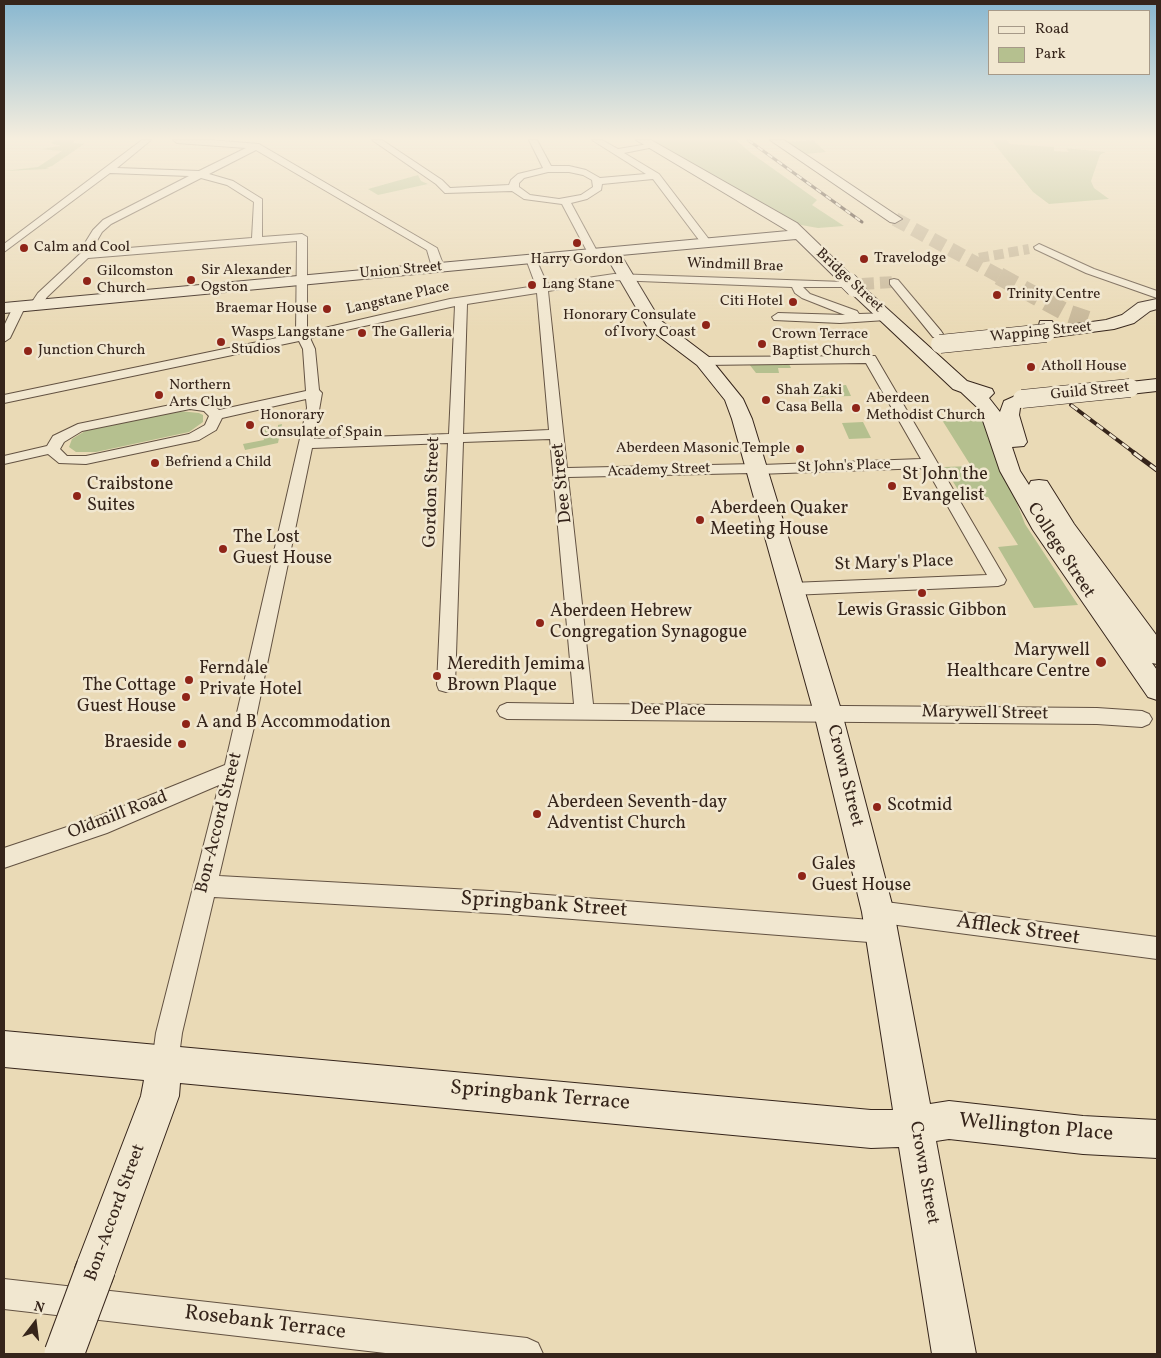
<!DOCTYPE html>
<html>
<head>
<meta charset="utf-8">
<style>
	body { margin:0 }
	#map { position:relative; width:1161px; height:1358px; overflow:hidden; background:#eadab6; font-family:Vollkorn,serif }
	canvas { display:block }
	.frame { position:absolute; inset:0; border:5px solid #36251b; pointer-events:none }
	.legend { position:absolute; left:988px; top:10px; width:162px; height:65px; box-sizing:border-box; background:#f1e7d0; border:1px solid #a69988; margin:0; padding:6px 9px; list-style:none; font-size:15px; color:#36251b }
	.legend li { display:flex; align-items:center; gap:10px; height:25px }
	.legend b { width:25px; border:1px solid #a69988 }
	.north { position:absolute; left:10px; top:1298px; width:50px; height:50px; -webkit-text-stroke:4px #f1e7d0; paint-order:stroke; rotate:15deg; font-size:14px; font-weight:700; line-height:20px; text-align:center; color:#36251b }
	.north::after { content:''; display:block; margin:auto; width:18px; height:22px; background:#36251b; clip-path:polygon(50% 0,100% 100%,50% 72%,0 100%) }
</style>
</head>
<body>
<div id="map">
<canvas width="1161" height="1358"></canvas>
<div class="frame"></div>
<ul class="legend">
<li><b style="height:6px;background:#f1e7d0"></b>Road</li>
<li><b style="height:14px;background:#b5c08f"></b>Park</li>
</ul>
<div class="north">N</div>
</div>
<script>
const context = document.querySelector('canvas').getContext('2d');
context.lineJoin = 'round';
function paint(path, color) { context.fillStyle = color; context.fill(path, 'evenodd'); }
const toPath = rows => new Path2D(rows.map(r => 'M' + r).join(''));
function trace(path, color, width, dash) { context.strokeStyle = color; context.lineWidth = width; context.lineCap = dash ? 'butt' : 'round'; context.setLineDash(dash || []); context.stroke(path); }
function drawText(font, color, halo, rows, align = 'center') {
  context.font = font + ' Vollkorn,serif'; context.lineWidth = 5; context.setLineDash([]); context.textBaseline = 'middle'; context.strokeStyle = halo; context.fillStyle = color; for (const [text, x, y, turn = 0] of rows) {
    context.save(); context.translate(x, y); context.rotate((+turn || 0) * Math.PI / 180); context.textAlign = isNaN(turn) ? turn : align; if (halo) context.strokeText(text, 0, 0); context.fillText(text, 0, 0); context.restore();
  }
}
paint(toPath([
	[55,140,75,140,73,143,84,144,52,166,46,168,49,169,4,171,38,167,62,151,41,149,60,146,51,143],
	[652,140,736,140,751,153,817,200,812,205,844,226,818,228,801,225,745,193,731,189,656,145],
	[813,140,826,152,806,154,788,142],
	[991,140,1007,140,1010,144,1054,147,1054,151,1069,152,1066,148,1105,152,1100,155,1091,181,1094,188,1109,199,1049,204,1033,192],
	[418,175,421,181,428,184,378,195,368,189],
	[749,364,789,364,791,368,778,368,779,373,756,373],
	[846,385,851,396,819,397,815,386],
	[179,411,199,413,203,415,203,422,189,432,96,452,76,452,69,447,72,439,85,431],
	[984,418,1025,524,1078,605,1034,608,998,547,1018,545,988,497,963,498,944,467,971,466,942,420],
	[863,422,871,438,849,439,842,423],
	[282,424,278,443,245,450,243,444,264,440,261,428,278,427,278,425]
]), '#b5c08f');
trace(toPath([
	[979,258,1029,249]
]), '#c6b697', 10, [10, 5]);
trace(toPath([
	[844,285,894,282]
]), '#c6b697', 12, [12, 6]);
trace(toPath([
	[895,219,1001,277]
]), '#c6b697', 14, [14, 7]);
trace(toPath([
	[999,276,1067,313,1088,320]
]), '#c6b697', 18, [18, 9]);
const street = toPath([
	[142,140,151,140,117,168,199,171,246,148,177,143,173,140,210,140,259,144,437,248,444,267,438,270,432,267,427,250,256,150,209,174,233,181,262,199,262,237,302,234,307,237,307,332,450,299,536,286,526,259,531,256,536,259,547,284,614,274,844,282,848,283,848,287,803,287,810,294,857,311,859,314,890,313,892,316,886,320,840,323,774,320,772,317,778,313,845,315,802,298,795,293,792,287,614,280,548,291,567,468,756,464,762,465,921,459,866,363,703,365,697,361,703,357,875,356,1006,580,1004,584,998,586,791,595,785,593,782,589,785,585,791,583,987,575,926,468,757,474,751,473,568,477,593,704,1097,708,1142,711,1149,714,1152,719,1149,724,1142,727,1097,724,507,719,500,716,497,711,500,706,507,703,574,704,550,439,463,442,455,685,453,690,446,692,439,690,437,685,448,443,312,448,254,727,219,876,508,892,871,920,866,912,870,904,878,901,1157,937,1157,959,890,924,894,932,890,940,882,943,508,914,214,897,182,1033,178,1063,174,1072,165,1076,156,1072,152,1063,156,1033,219,785,107,833,4,868,4,848,94,818,225,765,307,408,306,399,222,418,216,430,199,440,86,464,59,463,48,454,4,464,4,456,47,446,53,436,78,424,190,401,213,405,219,410,306,391,303,349,299,341,4,403,4,395,296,334,297,241,88,258,47,297,40,307,32,307,30,305,38,293,81,253,80,251,93,230,103,220,189,176,110,173,4,252,4,244,142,140],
	[201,178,227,185,254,202,252,238,91,251,102,232,111,224,201,178],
	[537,293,549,430,463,434,467,304,537,293],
	[455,306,449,434,314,439,322,393,319,390,315,349,310,338,455,306],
	[190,409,204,411,209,416,205,425,189,434,86,456,67,456,60,449,64,442,82,431,190,409],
	[372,140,382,140,442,180,450,188,509,185,511,180,518,174,543,168,529,140,537,140,551,166,569,166,586,170,600,178,646,174,592,140,602,140,618,149,654,143,654,147,624,153,659,174,711,242,706,245,702,244,653,179,602,184,601,190,587,199,571,203,598,253,593,256,589,255,562,204,524,199,512,191,445,193,436,184,372,140],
	[548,172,569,172,583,175,592,180,593,187,581,195,559,199,530,195,519,187,519,183,524,178,548,172],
	[1039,244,1094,269,1157,291,1157,298,1086,273,1035,249,1034,247,1039,244],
	[894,279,898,280,941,331,943,334,941,337,933,337,890,284,890,280,894,279],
	[19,303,25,307,10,338,4,342,4,326,13,307,19,303],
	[4,1279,527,1338,538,1343,543,1354,394,1354,4,1309,4,1279]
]);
const secondary = toPath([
	[636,140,651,140,797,223,854,278,856,281,854,283,861,285,967,381,992,389,994,393,989,398,1000,412,1004,401,1022,393,1029,395,1031,399,1020,408,1019,415,1027,442,1024,446,1012,447,1020,471,1029,485,1031,481,1039,480,1047,481,1074,524,1157,636,1157,664,1152,663,1157,670,1157,700,1148,697,1033,530,1000,471,979,409,961,392,953,389,849,291,847,288,849,286,842,284,796,239,621,255,660,320,709,357,743,399,752,419,842,713,894,912,930,1104,949,1101,1083,1116,1157,1120,1157,1158,1083,1154,949,1139,936,1141,976,1354,932,1354,899,1147,871,1148,180,1083,179,1096,111,1283,96,1289,81,1283,75,1268,141,1096,144,1080,4,1067,4,1031,871,1110,893,1110,862,912,814,713,732,419,725,400,697,365,648,328,606,256,4,313,4,303,788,231,636,140],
	[770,140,784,140,902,219,895,223,890,222,770,140],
	[1157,299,1157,309,1150,311,1134,323,1114,329,1046,338,1040,337,1037,333,1040,321,1052,321,1055,327,1106,320,1122,315,1138,303,1157,299],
	[1157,379,1157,391,1130,394,1123,392,1121,388,1123,384,1130,382,1157,379]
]);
trace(street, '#635242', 2);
trace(secondary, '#36251b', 2);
paint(street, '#f1e7d0');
paint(secondary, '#f1e7d0');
const railFar2 = toPath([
	[748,140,862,222]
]);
const railFar1 = toPath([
	[1071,405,1136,454]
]);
const rail = toPath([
	[1134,453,1157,470]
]);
trace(railFar2, '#36251b', 3);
trace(railFar1, '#36251b', 4);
trace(rail, '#36251b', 5);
trace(railFar2, '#f1e7d0', 2, [6]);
trace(railFar1, '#f1e7d0', 2.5, [8]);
trace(rail, '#f1e7d0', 3, [10]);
const secondaryBridgeFar1 = toPath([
	[848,281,855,288],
	[940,344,1046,333],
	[1022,399,1130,388]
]);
const secondaryBridge = toPath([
	[64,1354,96,1268]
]);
trace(secondaryBridgeFar1, '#36251b', 19, []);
trace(secondaryBridge, '#36251b', 41, []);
trace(secondaryBridgeFar1, '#f1e7d0', 18);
trace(secondaryBridge, '#f1e7d0', 39);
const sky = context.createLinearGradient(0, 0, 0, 330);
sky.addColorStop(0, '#88b7d0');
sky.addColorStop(0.42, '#f6eede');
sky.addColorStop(1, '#f6eede00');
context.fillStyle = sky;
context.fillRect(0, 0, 1161, 330);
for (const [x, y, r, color] of [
	[577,243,5,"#8f2418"],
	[24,248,5,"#8f2418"],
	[864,259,5,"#8f2418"],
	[191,280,5,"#8f2418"],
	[87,281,5,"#8f2418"],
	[532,285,5,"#8f2418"],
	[997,295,5,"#8f2418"],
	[793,302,5,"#8f2418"],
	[327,309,5,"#8f2418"],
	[706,325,5,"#8f2418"],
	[362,333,5,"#8f2418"],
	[221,342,5,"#8f2418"],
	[762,344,5,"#8f2418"],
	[28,351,5,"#8f2418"],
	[1031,367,5,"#8f2418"],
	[159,395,5,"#8f2418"],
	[766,400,5,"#8f2418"],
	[856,408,5,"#8f2418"],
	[250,425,5,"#8f2418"],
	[800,449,5,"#8f2418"],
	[155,463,5,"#8f2418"],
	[892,486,5,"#8f2418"],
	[77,496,5,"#8f2418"],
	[700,520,5,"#8f2418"],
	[223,549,5,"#8f2418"],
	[922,593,5,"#8f2418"],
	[540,623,5,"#8f2418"],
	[1101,662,6,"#8f2418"],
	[437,676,5,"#8f2418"],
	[189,680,5,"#8f2418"],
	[186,697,5,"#8f2418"],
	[186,724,5,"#8f2418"],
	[182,744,5,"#8f2418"],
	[877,807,5,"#8f2418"],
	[537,814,5,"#8f2418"],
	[802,876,5,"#8f2418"]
]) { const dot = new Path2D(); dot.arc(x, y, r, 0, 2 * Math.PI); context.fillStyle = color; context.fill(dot); trace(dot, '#f1e7d0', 2); }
drawText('15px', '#36251b', '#f1e7d0', [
	["Calm and Cool",34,248],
	["Travelodge",874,259],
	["Harry Gordon",577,260,"center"],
	["Sir Alexander",201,271],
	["Ogston",201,288],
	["Gilcomston",97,272],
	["Church",97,289],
	["Lang Stane",542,285],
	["Trinity Centre",1007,295],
	["Citi Hotel",783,302,"right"],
	["Braemar House",317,309,"right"],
	["Honorary Consulate",696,316,"right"],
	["of Ivory Coast",696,333,"right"],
	["Wasps Langstane",231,333],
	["Studios",231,350],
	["The Galleria",372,333],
	["Crown Terrace",772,335],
	["Baptist Church",772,352],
	["Junction Church",38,351],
	["Atholl House",1041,367],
	["Northern",169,386],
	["Arts Club",169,403],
	["Shah Zaki",776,391],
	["Casa Bella",776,408],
	["Aberdeen",866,399],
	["Methodist Church",866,416],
	["Honorary",260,416],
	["Consulate of Spain",260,433],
	["Aberdeen Masonic Temple",790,449,"right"],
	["Befriend a Child",165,463]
], 'left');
drawText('15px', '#36251b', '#f1e7d0', [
	["Windmill Brae",735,266,2],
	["Union Street",401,271,-5],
	["Bridge Street",849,281,43],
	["Langstane Place",398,299,-13],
	["Wapping Street",1041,333,-6],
	["Guild Street",1090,392,-6],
	["St John's Place",844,467,-2],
	["Academy Street",659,471,-2]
]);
drawText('18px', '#36251b', '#f1e7d0', [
	["St John the",902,476],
	["Evangelist",902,497],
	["Craibstone",87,486],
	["Suites",87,507],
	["Aberdeen Quaker",710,510],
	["Meeting House",710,531],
	["The Lost",233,539],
	["Guest House",233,560],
	["Lewis Grassic Gibbon",922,612,"center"],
	["Aberdeen Hebrew",550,613],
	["Congregation Synagogue",550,634],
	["Marywell",1090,652,"right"],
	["Healthcare Centre",1090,673,"right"],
	["Meredith Jemima",447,666],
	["Brown Plaque",447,687],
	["Ferndale",199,670],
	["Private Hotel",199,691],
	["The Cottage",176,687,"right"],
	["Guest House",176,708,"right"],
	["A and B Accommodation",196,724],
	["Braeside",172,744,"right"],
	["Aberdeen Seventh-day",547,804],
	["Adventist Church",547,825],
	["Scotmid",887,807],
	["Gales",812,866],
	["Guest House",812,887]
], 'left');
drawText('18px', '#36251b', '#f1e7d0', [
	["Dee Street",563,483,-96],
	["Gordon Street",433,492,-88],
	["College Street",1060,551,57],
	["St Mary's Place",894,564,-2],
	["Dee Place",668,711,1],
	["Marywell Street",985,714,1],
	["Crown Street",844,776,76],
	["Oldmill Road",118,816,-21],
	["Bon-Accord Street",220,823,-76],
	["Crown Street",923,1173,80],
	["Bon-Accord Street",116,1213,-70]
]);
drawText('21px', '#36251b', '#f1e7d0', [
	["Springbank Street",544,906,4],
	["Affleck Street",1018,931,8],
	["Springbank Terrace",540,1097,5],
	["Wellington Place",1036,1129,5],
	["Rosebank Terrace",265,1324,7]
]);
</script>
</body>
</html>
